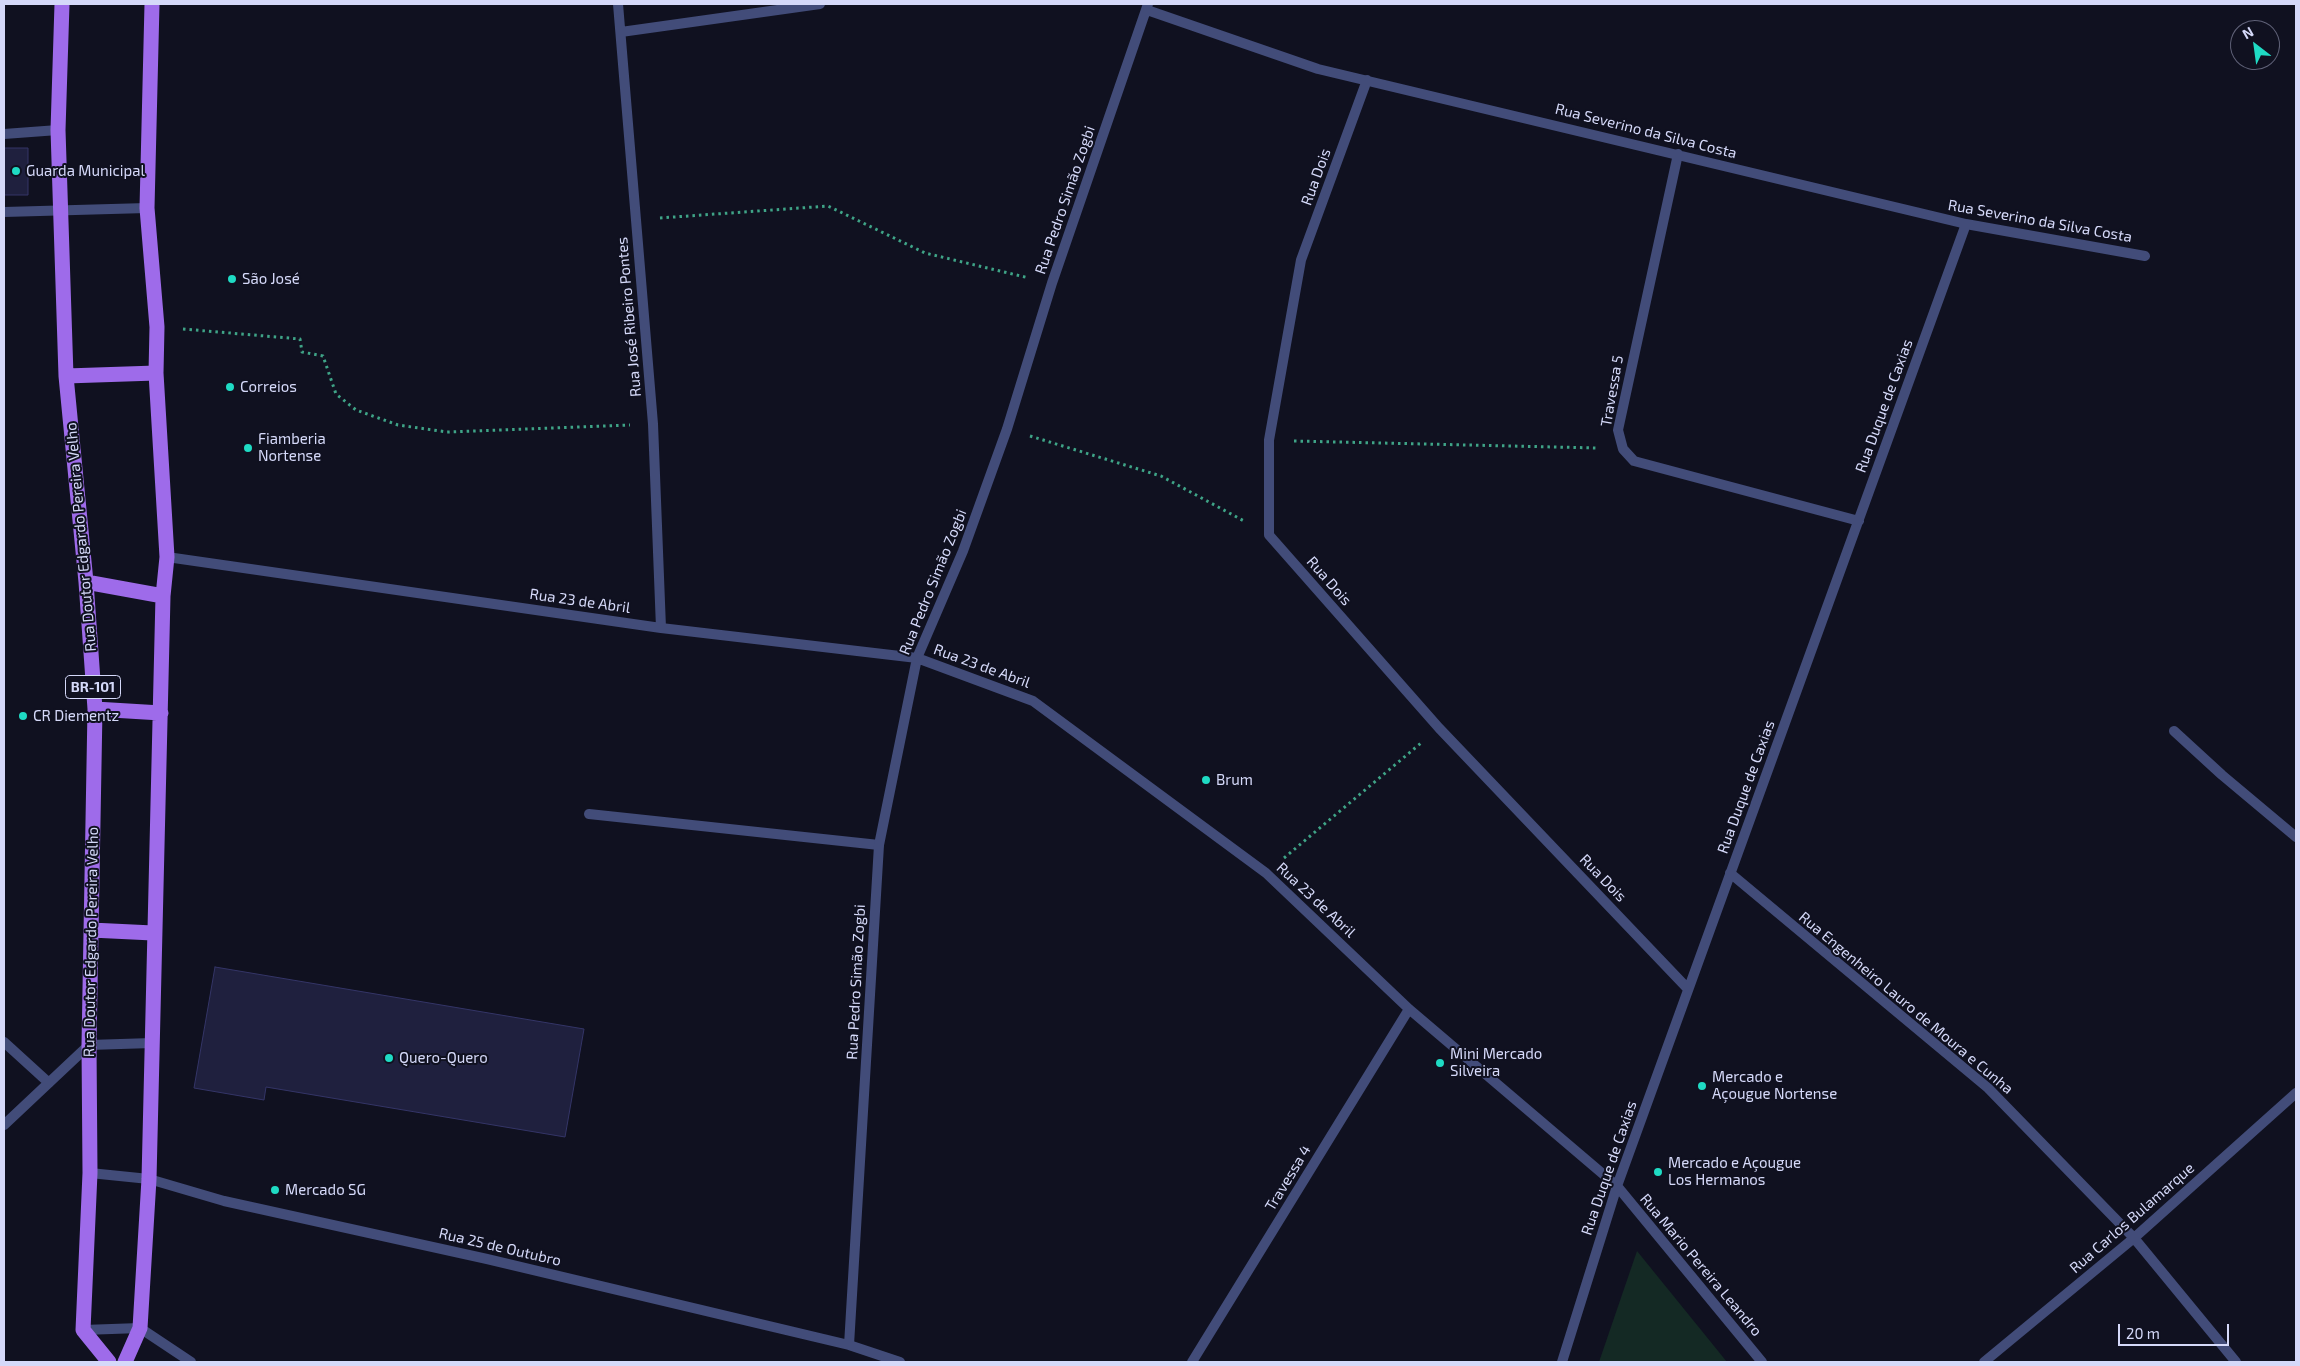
<!DOCTYPE html>
<html>
<head>
<meta charset="utf-8">
<style>
	body { margin:0 }
	#map { position:relative; width:2300px; height:1366px; overflow:hidden; background:#101120; font-family:"Exo 2",sans-serif }
	canvas { display:block }
	.frame { position:absolute; inset:0; border:5px solid #d5d9f9; pointer-events:none }
	.north { position:absolute; left:2230px; top:20px; width:50px; height:50px; box-sizing:border-box; background:#101120; border:1px solid #5f6177; border-radius:50%; rotate:330deg; font-size:14px; font-weight:700; line-height:20px; text-align:center; color:#d5d9f9 }
	.north::after { content:''; display:block; margin:auto; width:18px; height:22px; background:#1fdbc4; clip-path:polygon(50% 0,100% 100%,50% 72%,0 100%) }
	.scale { position:absolute; left:2118px; top:1324px; width:111px; height:22px; box-sizing:border-box; border:2px solid #d5d9f9; border-top:0; padding-left:6px; font-size:15px; line-height:18px; white-space:nowrap; color:#d5d9f9; -webkit-text-stroke:4px #101120; paint-order:stroke }
</style>
</head>
<body>
<div id="map">
<canvas width="2300" height="1366"></canvas>
<div class="frame"></div>
<div class="north">N</div>
<div class="scale">20 m</div>
</div>
<script>
const context = document.querySelector('canvas').getContext('2d');
context.lineJoin = 'round';
function paint(path, color) { context.fillStyle = color; context.fill(path, 'evenodd'); }
const toPath = rows => new Path2D(rows.map(r => 'M' + r).join(''));
function trace(path, color, width, dash) { context.strokeStyle = color; context.lineWidth = width; context.lineCap = dash ? 'butt' : 'round'; context.setLineDash(dash || []); context.stroke(path); }
function drawText(font, color, halo, rows, align = 'center') {
  context.font = font + ' "Exo 2",sans-serif'; context.lineWidth = 4; context.setLineDash([]); context.textBaseline = 'middle'; context.strokeStyle = halo; context.fillStyle = color; for (const [text, x, y, turn = 0] of rows) {
    context.save(); context.translate(x, y); context.rotate((+turn || 0) * Math.PI / 180); context.textAlign = isNaN(turn) ? turn : align; if (halo) context.strokeText(text, 0, 0); context.fillText(text, 0, 0); context.restore();
  }
}
paint(toPath([
	[1637,1251,1727,1362,1599,1362]
]), '#142924');
const building = toPath([
	[4,148,28,148,28,195,4,195,4,148],
	[215,967,584,1029,565,1137,266,1087,264,1100,194,1088,215,967]
]);
paint(building, '#1f203e');
trace(building, '#343567', 1);
trace(toPath([
	[660,218,828,206,925,253,1029,278],
	[183,329,300,339,302,352,323,356,336,394,356,410,398,425,447,432,630,425],
	[1030,436,1161,476,1244,521],
	[1294,441,1598,448],
	[1284,858,1421,743]
]), '#3fa487', 3, [2.5, 4]);
trace(toPath([
	[4,134,58,130],
	[589,814,879,845]
]), '#424c79', 10);
trace(toPath([
	[618,4,653,424,661,628],
	[1147,10,1318,69,1966,224,2145,256],
	[621,32,820,4],
	[1367,80,1301,260,1269,440,1269,535,1439,728,1688,989],
	[1678,154,1618,430,1623,449,1634,461,1859,521],
	[4,212,147,208],
	[167,557,661,628,917,658,1033,701,1266,873,1409,1009,1617,1186,1762,1362],
	[2174,731,2222,775,2296,837],
	[1730,873,1988,1088,2134,1238,2236,1362],
	[4,1042,49,1083],
	[4,1125,89,1045,152,1043],
	[90,1173,149,1179,224,1201,487,1259,849,1345,900,1362],
	[83,1330,140,1328,191,1362],
	[849,1345,879,845,917,658,963,551,1007,429,1052,283,1148,4],
	[1192,1362,1409,1009],
	[1562,1362,1617,1186,1966,224],
	[1984,1362,2134,1238,2296,1093]
]), '#424c79', 10);
trace(toPath([
	[62,4,58,130,66,376,86,582,95,709,89,1045,90,1173,83,1330,109,1362],
	[66,376,156,373],
	[86,582,163,596],
	[95,709,161,713],
	[91,930,153,933],
	[125,1362,140,1328,149,1179,163,596,167,557,156,373,157,327,147,208,152,4]
]), '#9e6bea', 15);
for (const [x, y, r, color] of [
	[16,171,5,"#1fdbc4"],
	[232,279,5,"#1fdbc4"],
	[230,387,5,"#1fdbc4"],
	[248,448,5,"#1fdbc4"],
	[23,716,5,"#1fdbc4"],
	[1206,780,5,"#1fdbc4"],
	[389,1058,5,"#1fdbc4"],
	[1440,1063,5,"#1fdbc4"],
	[1702,1086,5,"#1fdbc4"],
	[1658,1172,5,"#1fdbc4"],
	[275,1190,5,"#1fdbc4"]
]) { const dot = new Path2D(); dot.arc(x, y, r, 0, 2 * Math.PI); context.fillStyle = color; context.fill(dot); trace(dot, '#101120', 2); }
for (const [x, y, w] of [
	[93,687,55]
]) { const box = new Path2D(); box.roundRect(x - w / 2, y - 11.5, w, 23, 4); context.fillStyle = '#101120'; context.fill(box); trace(box, '#d5d9f9', 1); }
drawText('bold 14px', '#d5d9f9', null, [
	["BR-101",93,687]
]);
drawText('15px', '#d5d9f9', '#101120', [
	["Rua Severino da Silva Costa",1646,131,14],
	["Rua Dois",1316,177,-70],
	["Rua Pedro Simão Zogbi",1065,200,-71],
	["Rua Severino da Silva Costa",2040,221,10],
	["Rua José Ribeiro Pontes",629,317,-95],
	["Travessa 5",1612,391,-80],
	["Rua Duque de Caxias",1884,406,-70],
	["Rua Doutor Edgardo Pereira Velho",81,537,-95],
	["Rua Dois",1329,581,49],
	["Rua Pedro Simão Zogbi",933,582,-68],
	["Rua 23 de Abril",580,601,8],
	["Rua 23 de Abril",982,666,20],
	["Rua Duque de Caxias",1746,787,-70],
	["Rua Dois",1603,878,46],
	["Rua 23 de Abril",1316,900,43],
	["Rua Doutor Edgardo Pereira Velho",91,942,-89],
	["Rua Pedro Simão Zogbi",856,982,-87],
	["Rua Engenheiro Lauro de Moura e Cunha",1906,1003,40],
	["Rua Duque de Caxias",1609,1168,-71],
	["Travessa 4",1288,1178,-59],
	["Rua Carlos Bulamarque",2132,1218,-41],
	["Rua 25 de Outubro",500,1247,13],
	["Rua Mario Pereira Leandro",1701,1265,50]
]);
drawText('15px', '#d5d9f9', '#101120', [
	["Guarda Municipal",26,171],
	["São José",242,279],
	["Correios",240,387],
	["Fiamberia",258,439],
	["Nortense",258,456],
	["CR Diementz",33,716],
	["Brum",1216,780],
	["Mini Mercado",1450,1054],
	["Silveira",1450,1071],
	["Quero-Quero",399,1058],
	["Mercado e",1712,1077],
	["Açougue Nortense",1712,1094],
	["Mercado e Açougue",1668,1163],
	["Los Hermanos",1668,1180],
	["Mercado SG",285,1190]
], 'left');
</script>
</body>
</html>
